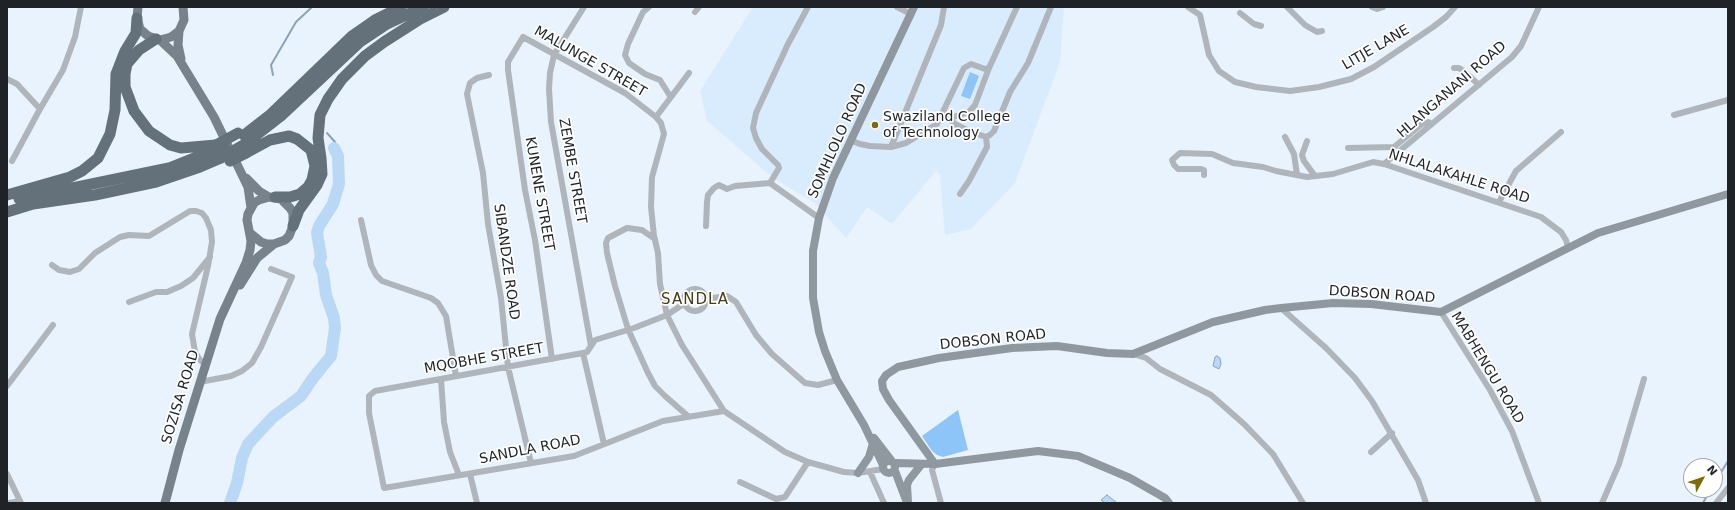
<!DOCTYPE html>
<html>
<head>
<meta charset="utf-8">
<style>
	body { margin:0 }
	#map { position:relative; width:1735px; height:510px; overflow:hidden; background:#e9f3fd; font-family:"DejaVu Sans",sans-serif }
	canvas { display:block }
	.frame { position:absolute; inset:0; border:8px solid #1f2328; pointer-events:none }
	.north { position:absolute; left:1683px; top:458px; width:40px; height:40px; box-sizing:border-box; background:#fff; border:1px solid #a5a7a9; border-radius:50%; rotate:50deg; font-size:11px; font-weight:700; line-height:16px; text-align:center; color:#1f2328 }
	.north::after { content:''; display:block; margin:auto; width:14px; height:18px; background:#7d6b05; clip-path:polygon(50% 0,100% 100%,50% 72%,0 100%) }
</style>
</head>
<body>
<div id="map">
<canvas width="1735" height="510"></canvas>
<div class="frame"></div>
<div class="north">N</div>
</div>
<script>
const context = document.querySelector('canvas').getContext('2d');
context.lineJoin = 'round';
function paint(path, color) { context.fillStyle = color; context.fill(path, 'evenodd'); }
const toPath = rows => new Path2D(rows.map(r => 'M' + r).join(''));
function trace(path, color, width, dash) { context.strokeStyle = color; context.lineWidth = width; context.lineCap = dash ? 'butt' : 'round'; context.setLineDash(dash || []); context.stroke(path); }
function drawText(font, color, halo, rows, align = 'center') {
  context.font = font + ' "DejaVu Sans",sans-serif'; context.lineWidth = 3.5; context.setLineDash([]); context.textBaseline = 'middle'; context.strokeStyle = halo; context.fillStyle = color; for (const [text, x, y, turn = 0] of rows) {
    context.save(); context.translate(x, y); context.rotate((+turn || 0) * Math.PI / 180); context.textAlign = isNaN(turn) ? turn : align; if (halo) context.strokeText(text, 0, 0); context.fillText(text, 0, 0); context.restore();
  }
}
paint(toPath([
	[753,7,1064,7,1060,62,1015,183,971,229,945,235,940,175,936,171,892,224,867,207,846,238,815,203,773,178,707,121,700,91]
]), '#d9ecfe');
paint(toPath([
	[970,72,979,76,970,99,961,96],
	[958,410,968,450,943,457,937,455,932,451,922,436]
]), '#8dc5f9');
const water = toPath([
	[1217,356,1220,358,1221,364,1219,369,1213,366,1215,357,1217,356],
	[1107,495,1116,502,1115,503,1105,503,1101,500,1107,495]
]);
paint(water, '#b9d8f5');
trace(water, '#8ba2b8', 1);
trace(toPath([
	[273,75,271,65,296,22,312,7],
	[327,133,335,142,334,148],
	[1715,482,1728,461],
	[1703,503,1710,490]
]), '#8ba2b8', 2);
trace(toPath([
	[230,503,237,483,242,458,248,444,273,417,301,396,313,378,331,356,335,328,334,318,326,295,323,273,319,263,321,257,317,233,319,226,333,204,339,184,338,156,334,148]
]), '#b9d8f5', 12);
trace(toPath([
	[584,7,554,55,550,73,549,89,551,122,591,346],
	[649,7,643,12,628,44,625,55,629,63,645,74,660,80,670,96],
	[808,7,788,44,756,113,753,128,756,138,762,149,778,165,779,168,770,183,819,218],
	[897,7,911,14],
	[1188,7,1200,15,1209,55,1219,71,1235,82,1256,87,1290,91,1319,87,1351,79,1374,67,1433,27,1446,17,1455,7],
	[1287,7,1305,25,1317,32,1322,31],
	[1372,7,1377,9,1383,7],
	[695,12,699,7],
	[1240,13,1254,24,1261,26],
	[1454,68,1459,68,1465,72,1479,85],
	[489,75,477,78,470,83,467,94,483,173,488,224,501,298,508,367,531,463],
	[7,79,17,84,40,109],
	[1674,115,1728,100],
	[656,117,689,73],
	[947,119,969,112,975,105,989,68],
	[950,119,955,124,969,131,986,137,990,135,994,131,1010,92,1028,63,1051,7],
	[1285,137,1294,154,1297,175],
	[850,140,860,144,870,146,891,147,906,143,937,124,964,68,971,64,985,69,989,68,1017,7],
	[1307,141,1302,155,1304,161,1315,176],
	[891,147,941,25,944,7],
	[1348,148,1394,147,1422,124,1428,122,1432,124],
	[12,161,40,109,63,70,75,37,81,7],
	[1384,164,1512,57,1521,46,1539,7],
	[1204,175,1204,170,1201,169,1178,169,1174,165,1172,160,1180,153,1212,154,1233,163,1263,167,1276,171,1307,177,1333,174,1373,162,1384,164,1541,217,1561,232,1566,240,1568,247],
	[960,194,969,181,987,147,986,137],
	[1499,202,1516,171,1561,132],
	[361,220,371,265,376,275,382,281,431,298,438,303,446,316,456,376],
	[706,226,707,202,708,195,714,188,719,185,727,189,735,186,770,183],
	[655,239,642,230,627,228,608,238,606,243,607,253,615,286,628,329,648,373,655,386,665,396,689,417],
	[52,265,59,270,70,272,79,269,95,253,120,237,129,235,149,236,190,211,196,211,202,213,206,218,211,230,212,242,208,266,192,334,195,352,200,360,205,364],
	'684 300a11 11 0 1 1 22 0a11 11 0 1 1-22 0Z',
	[706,299,727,296,736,302,756,335,772,354,805,383,818,385,837,380],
	[129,302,156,292,167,292,181,286,193,278,210,257],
	[685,303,667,315,634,328,595,340,587,352,583,353,375,391,369,396,369,413,384,488,574,456,663,421,724,411],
	[1281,308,1326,348,1355,378,1372,401,1418,480,1426,503],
	[1441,312,1490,390,1512,431,1539,503],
	[583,353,604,444],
	[1133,354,1146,358,1160,369,1211,395,1244,424,1273,454,1303,503],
	[552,359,535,240,525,190,508,70,508,62,523,37,625,93,656,117,661,123,664,134,652,177,651,207,654,236,658,253,660,284,667,315,682,345,724,411,785,452,808,462,844,472,858,473,883,469],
	[441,379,444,422,450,452,459,475],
	[200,382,231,376,242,371,252,363,261,347,292,277,271,269],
	[7,386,53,325],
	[1371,452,1392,433],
	[935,464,932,470,941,503],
	[870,472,884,503],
	[7,474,21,503],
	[470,474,477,503],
	[740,482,776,499,785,497,808,462],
	[9,503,20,501],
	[1602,503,1619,464,1644,379],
	[1716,503,1728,488]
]), '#afb5ba', 6);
trace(toPath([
	[874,438,891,460],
	'883 467a6 6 0 1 1 12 0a6 6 0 1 1-12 0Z',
	[895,463,935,464,1038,451,1078,456,1130,478,1165,498,1169,503],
	[935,464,889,400,883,389,882,381,886,375,898,367,939,358,1012,348,1057,346,1107,353,1133,354,1213,322,1265,310,1281,308,1333,303,1371,304,1441,312,1598,233,1728,194],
	[883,465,864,425,837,380,825,351,819,332,813,298,813,251,819,218,833,178,914,7],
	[895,471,906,500],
	[858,473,869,457,873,443],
	[908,503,907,485,909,480,921,465]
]), '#8f979f', 8);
trace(toPath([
	[138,7,137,18,140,29,148,36,160,40,171,37,179,31,184,20,183,7],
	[179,31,178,45,181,59],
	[160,40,177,56,214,117,248,187,251,208],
	[246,178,259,191,269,197],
	[240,285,257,258,274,244],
	[165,503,179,450,220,319,246,263,250,250,251,241,247,220,248,214,254,203,259,200,269,197,281,199,290,208,293,213,293,226,289,236,285,240,274,244,267,244,261,242,250,233]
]), '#78828b', 9);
trace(toPath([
	[156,39,139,50,127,64,125,74,125,87,134,111,149,131,170,145,181,148,216,145],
	[244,135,271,114,352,36,375,20,401,7],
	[245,144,281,116,360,42,387,24,423,7],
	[246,153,270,140,289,136,297,139,311,150,315,166,312,180,308,187,300,194,290,197,275,197],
	[7,195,70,177,82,171,98,158,110,134,115,110,116,74,125,51,136,33,137,18],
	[19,199,169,168,224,146],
	[7,212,33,204,95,195,156,182,200,167,221,158],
	[293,226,299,210,317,185,322,174,321,158,318,138,320,115,328,99,342,79,365,56,384,42,420,19,444,7]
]), '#64707a', 11);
trace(toPath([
	[216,145,238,133],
	[221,158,245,144],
	[230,161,246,153]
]), '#64707a', 11);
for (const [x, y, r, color] of [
	[875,125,4,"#7d6b05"]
]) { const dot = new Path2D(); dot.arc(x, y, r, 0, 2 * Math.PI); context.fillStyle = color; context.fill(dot); trace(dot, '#fff', 1.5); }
drawText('14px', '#1f2328', '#fff', [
	["LITJE LANE",1376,48,-30],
	["MALUNGE STREET",590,62,30],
	["HLANGANANI ROAD",1452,90,-41],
	["SOMHLOLO ROAD",838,141,-66],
	["ZEMBE STREET",572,171,80],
	["NHLALAKAHLE ROAD",1459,177,18],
	["KUNENE STREET",539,194,80],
	["SIBANDZE ROAD",506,262,82],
	["DOBSON ROAD",1382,295,4],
	["DOBSON ROAD",993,340,-6],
	["MQOBHE STREET",484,359,-10],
	["MABHENGU ROAD",1487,368,59],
	["SOZISA ROAD",181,397,-73],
	["SANDLA ROAD",530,450,-11]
]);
drawText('14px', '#1f2328', '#fff', [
	["Swaziland College",883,117],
	["of Technology",883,133]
], 'left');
context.letterSpacing = '1px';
drawText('15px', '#463d14', '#fff', [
	["SANDLA",695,300]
]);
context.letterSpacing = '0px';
</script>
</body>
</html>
